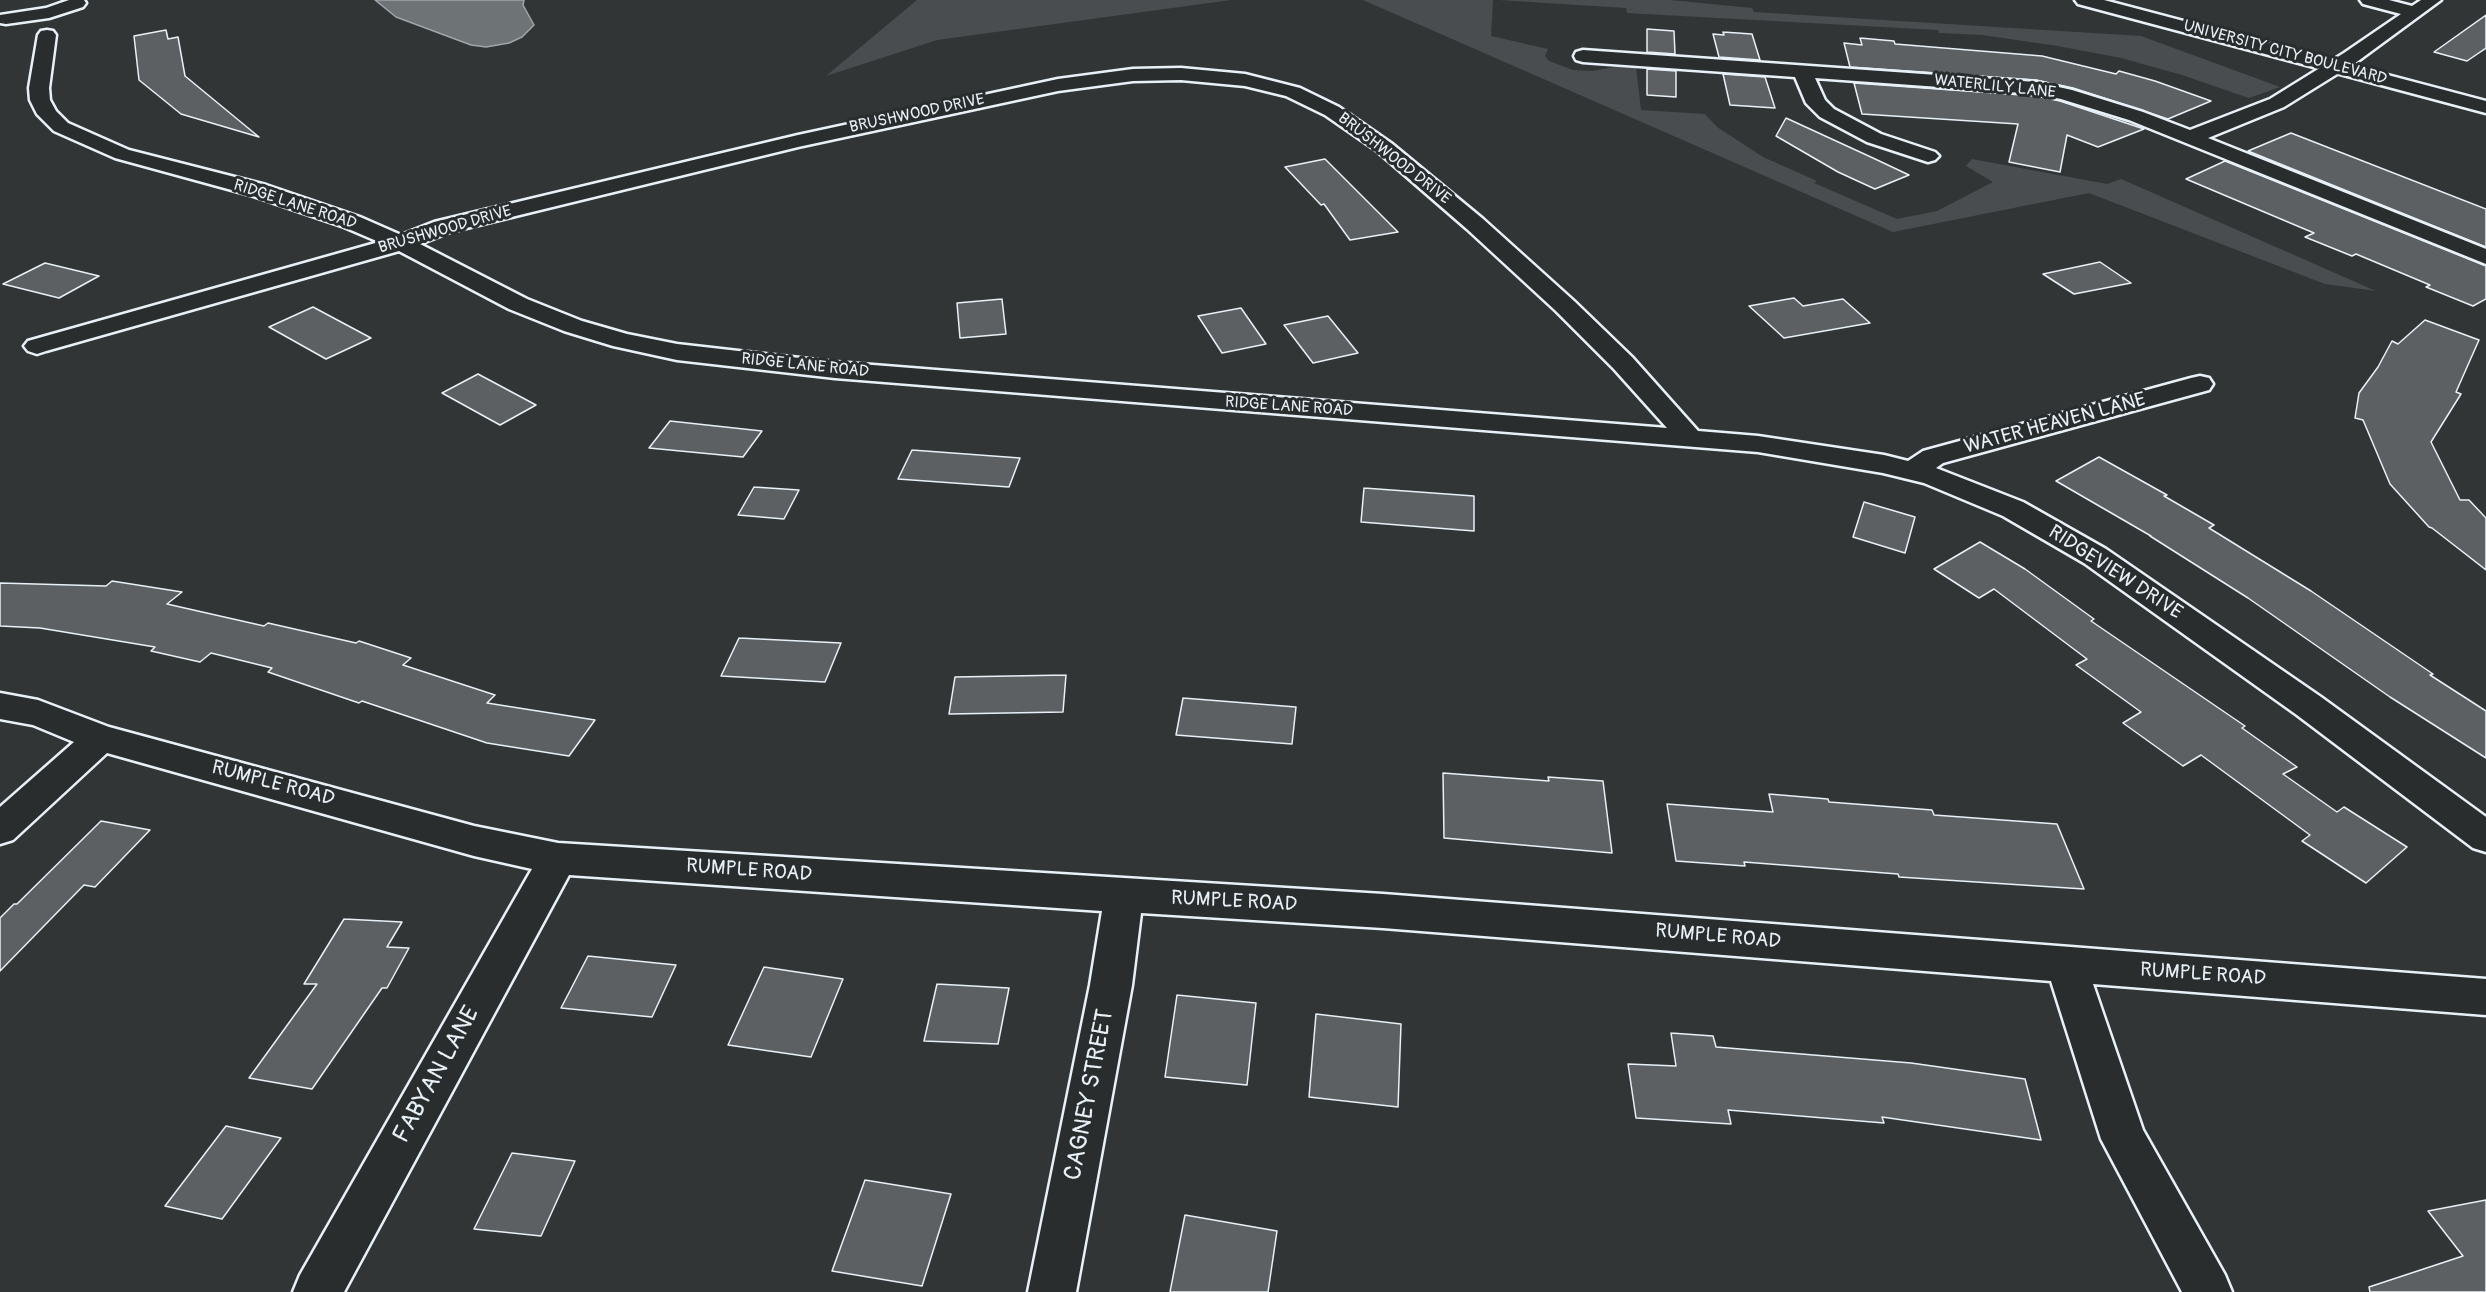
<!DOCTYPE html>
<html>
<head>
<meta charset="utf-8">
<style>
	body { margin:0 }
	canvas { display:block; background:#323536 }
</style>
</head>
<body>
<canvas width="2486" height="1292"></canvas>
<script>
const context = document.querySelector('canvas').getContext('2d');
context.lineJoin = 'round';
function paint(path, color) { context.fillStyle = color; context.fill(path, 'evenodd'); }
const toPath = rows => new Path2D(rows.map(r => 'M' + r).join(''));
function trace(path, color, width, dash) { context.strokeStyle = color; context.lineWidth = width; context.lineCap = dash ? 'butt' : 'round'; context.setLineDash(dash || []); context.stroke(path); }
function drawText(font, color, halo, rows, align = 'center') {
  context.font = font + ' Pangolin,sans-serif'; context.lineWidth = 6; context.setLineDash([]); context.textBaseline = 'middle'; context.strokeStyle = halo; context.fillStyle = color; for (const [text, x, y, turn = 0] of rows) {
    context.save(); context.translate(x, y); context.rotate((+turn || 0) * Math.PI / 180); context.textAlign = isNaN(turn) ? turn : align; if (halo) context.strokeText(text, 0, 0); context.fillText(text, 0, 0); context.restore();
  }
}
paint(toPath([
	[917,0,1231,0,937,40,826,76],
	[1363,0,1493,0,1491,36,1548,49,1545,56,1549,61,1573,70,1592,71,1615,67,1636,67,1641,110,1705,114,1717,127,1763,157,1817,181,1814,183,1897,219,1937,211,1993,182,1966,166,1972,159,2107,184,2121,179,2376,291,2325,284,2089,193,1893,232],
	[1499,0,1670,0,1752,8,1754,12,2141,36,2280,87,2249,98,2182,75,2121,58,2058,46,1982,35,1939,33,1938,30,1627,13,1626,8]
]), '#494d4f');
const water = toPath([
	[375,0,524,0,523,5,534,25,522,37,509,43,486,47,471,45,396,17,375,0]
]);
paint(water, '#6e7376');
trace(water, '#9fa5aa', 1.5);
const building = toPath([
	[2486,15,2486,48,2467,61,2434,52,2486,15],
	[1647,29,1674,31,1675,54,1647,52,1647,29],
	[166,30,168,39,178,37,185,76,259,137,181,114,139,80,134,36,166,30],
	[1723,32,1752,34,1760,60,1719,57,1713,34,1724,35,1723,32],
	[1860,38,1894,41,1895,44,2042,56,2116,74,2119,71,2155,81,2211,101,2168,119,2073,88,2036,80,1850,67,1844,43,1862,45,1860,38],
	[1647,69,1676,71,1676,97,1647,95,1647,69],
	[1723,74,1765,77,1775,108,1730,105,1723,74],
	[1854,83,2036,96,2060,101,2144,129,2098,147,2067,135,2060,172,2009,162,2018,124,1862,114,1854,83],
	[1786,118,1873,158,1909,175,1875,189,1838,172,1776,136,1786,118],
	[2291,133,2486,209,2486,247,2248,151,2291,133],
	[1325,159,1398,232,1350,240,1324,204,1321,205,1285,167,1325,159],
	[2225,161,2486,266,2486,299,2473,306,2426,287,2430,285,2356,254,2352,256,2305,237,2314,233,2186,179,2225,161],
	[2100,262,2131,283,2074,294,2043,274,2100,262],
	[45,263,99,276,59,298,3,284,45,263],
	[1794,298,1803,306,1843,299,1870,323,1784,338,1749,306,1794,298],
	[1002,299,1006,334,960,338,957,303,1002,299],
	[313,307,371,338,326,359,269,327,313,307],
	[1241,308,1266,344,1222,353,1198,316,1241,308],
	[1328,316,1358,353,1313,363,1284,325,1328,316],
	[2425,320,2479,340,2456,392,2461,394,2431,442,2460,500,2469,500,2486,518,2486,570,2432,528,2429,527,2390,484,2363,420,2355,418,2359,393,2378,367,2392,341,2398,344,2425,320],
	[478,374,536,405,500,425,442,393,478,374],
	[670,421,762,431,743,457,649,448,670,421],
	[912,450,1020,458,1009,487,898,479,912,450],
	[2099,457,2167,495,2164,496,2214,525,2209,528,2311,591,2433,674,2430,675,2486,711,2486,758,2390,697,2248,598,2150,536,2151,536,2056,481,2099,457],
	[754,487,799,490,784,519,738,515,754,487],
	[1364,488,1474,496,1474,531,1361,522,1364,488],
	[1864,502,1915,517,1905,553,1853,537,1864,502],
	[1980,542,2025,569,2094,619,2091,621,2245,726,2242,728,2297,767,2283,774,2337,812,2344,807,2407,847,2366,883,2302,841,2310,835,2201,755,2183,766,2123,723,2141,712,2076,665,2087,659,1994,589,1979,598,1934,569,1980,542],
	[112,581,182,592,167,604,264,626,268,623,356,643,359,641,411,658,403,665,495,695,487,703,595,720,569,756,487,743,362,701,359,703,268,672,272,668,211,653,200,662,151,651,155,647,40,628,0,626,0,583,106,586,112,581],
	[739,638,841,643,825,682,721,676,739,638],
	[1066,675,1063,712,949,714,955,677,1066,675],
	[1183,698,1296,707,1292,744,1176,735,1183,698],
	[1443,773,1549,781,1548,777,1603,781,1612,853,1444,838,1443,773],
	[1769,794,1828,799,1829,802,1932,810,1934,815,2057,824,2084,889,1899,877,1898,874,1744,862,1745,866,1676,861,1667,804,1773,812,1769,794],
	[101,821,150,830,95,887,84,885,0,971,0,918,14,904,17,904,101,821],
	[344,919,402,922,387,947,409,948,387,988,382,988,312,1089,249,1078,317,984,304,984,344,919],
	[588,956,676,965,652,1017,561,1008,588,956],
	[764,967,843,979,811,1057,728,1045,764,967],
	[937,984,1009,988,998,1044,924,1041,937,984],
	[1177,995,1256,1003,1247,1085,1165,1077,1177,995],
	[1316,1014,1401,1024,1398,1107,1309,1097,1316,1014],
	[1671,1033,1713,1036,1716,1047,1911,1063,2025,1079,2041,1140,1882,1117,1884,1123,1728,1110,1731,1124,1636,1118,1628,1064,1676,1066,1671,1033],
	[226,1126,281,1138,222,1219,165,1206,226,1126],
	[512,1153,575,1161,541,1236,474,1229,512,1153],
	[865,1180,951,1194,922,1286,832,1271,865,1180],
	[2486,1200,2486,1292,2370,1292,2369,1287,2463,1256,2428,1211,2486,1200],
	[1185,1215,1277,1231,1268,1292,1170,1292,1185,1215]
]);
paint(building, '#5c6063');
trace(building, '#e8f1f8', 1.5);
const street = toPath([
	[69,0,84,0,86,3,83,7,49,18,6,24,0,23,0,15,46,8,69,0],
	[2360,0,2389,0,2412,6,2421,0,2441,0,2358,61,2284,107,2208,138,2486,249,2486,264,2129,120,2061,99,2036,94,1815,78,1825,100,1834,109,1881,134,1935,152,1939,156,1935,160,1928,162,1867,142,1820,117,1806,103,1795,77,1583,62,1576,60,1574,56,1576,52,1583,50,2036,82,2072,90,2143,112,2190,130,2270,99,2344,53,2401,14,2363,4,2360,0],
	[47,30,53,31,56,35,49,88,50,100,56,111,68,123,129,150,266,185,360,217,401,235,434,222,798,135,1058,79,1133,69,1181,68,1245,74,1300,88,1339,107,1391,143,1483,219,1574,301,1632,357,1698,431,1758,436,1884,455,1908,461,1923,451,2191,378,2200,376,2209,378,2213,384,2209,390,1943,463,1936,468,2023,502,2106,549,2321,697,2486,817,2486,852,2473,848,2297,715,2084,563,2003,516,1924,483,1883,473,1758,452,835,378,677,360,613,346,564,331,509,309,399,251,46,351,37,354,28,351,24,346,28,341,379,242,344,227,250,195,115,158,54,131,37,114,30,100,29,88,38,35,41,31,47,30],
	[1181,80,1245,86,1286,96,1325,115,1377,151,1467,229,1556,311,1614,369,1667,428,835,362,677,344,627,334,582,321,527,299,420,244,450,232,798,147,1058,91,1133,81,1181,80],
	[0,693,38,700,109,727,474,826,558,843,1383,894,2486,979,2486,1015,2093,984,2143,1130,2225,1275,2232,1292,2182,1292,2101,1139,2051,981,1383,928,1141,913,1132,985,1076,1292,1028,1292,1090,985,1102,911,569,875,344,1292,293,1292,300,1275,532,869,474,856,107,753,13,840,0,844,0,807,74,742,33,725,0,719,0,693]
]);
const secondary = toPath([
	[2075,0,2104,0,2486,101,2486,113,2078,4,2075,0]
]);
trace(street, '#e8f1f8', 5);
trace(secondary, '#e8f1f8', 5);
paint(street, '#2a2d2e');
paint(secondary, '#2a2d2e');
drawText('16px', '#e8f1f8', '#2a2d2e', [
	["UNIVERSITY CITY BOULEVARD",2285,53,15],
	["WATERLILY LANE",1995,87,6],
	["BRUSHWOOD DRIVE",917,114,-12],
	["BRUSHWOOD DRIVE",1394,159,38],
	["RIDGE LANE ROAD",295,205,18],
	["BRUSHWOOD DRIVE",445,230,-16],
	["RIDGE LANE ROAD",805,366,6],
	["RIDGE LANE ROAD",1289,407,4]
]);
drawText('20px', '#e8f1f8', '#2a2d2e', [
	["WATER HEAVEN LANE",2055,424,-15],
	["RIDGEVIEW DRIVE",2115,573,33],
	["RUMPLE ROAD",273,784,15],
	["RUMPLE ROAD",749,871,4],
	["RUMPLE ROAD",1234,902,3],
	["RUMPLE ROAD",1718,937,5],
	["RUMPLE ROAD",2203,975,4]
]);
drawText('24px', '#e8f1f8', '#2a2d2e', [
	["FABYAN LANE",437,1075,-61],
	["CAGNEY STREET",1090,1095,-79]
]);
</script>
</body>
</html>
